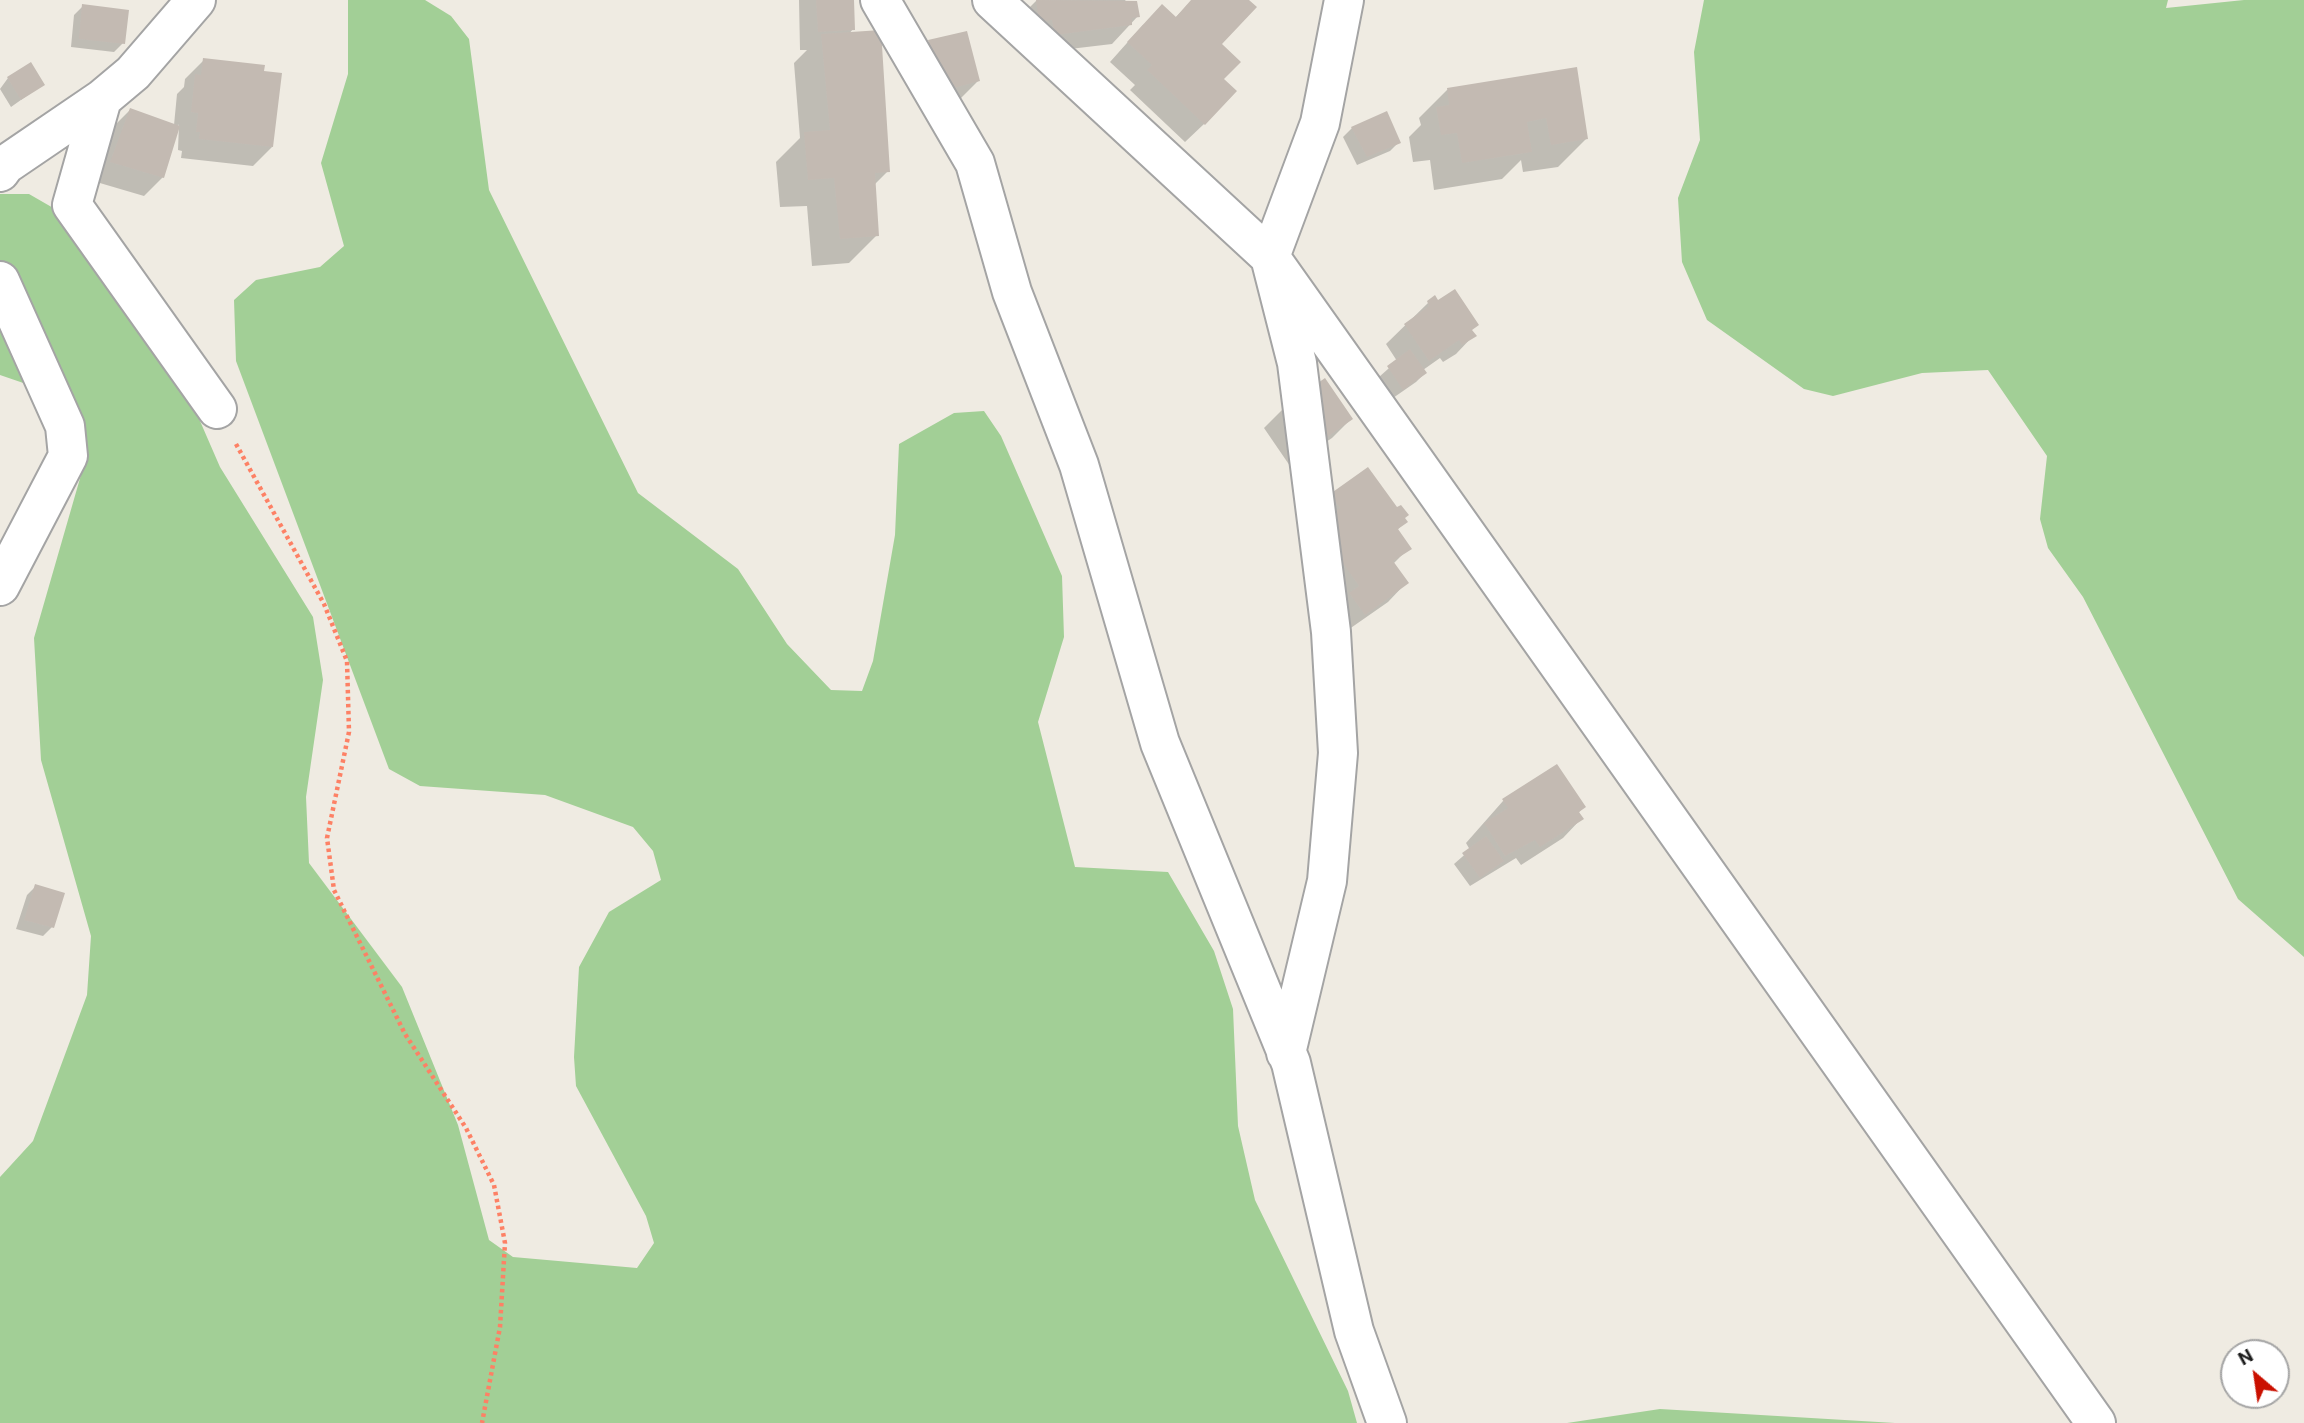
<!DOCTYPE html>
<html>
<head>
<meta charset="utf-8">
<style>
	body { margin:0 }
	#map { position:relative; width:2304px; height:1423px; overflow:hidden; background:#efebe2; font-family:Roboto,sans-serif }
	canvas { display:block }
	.north { position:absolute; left:2220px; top:1339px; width:70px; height:70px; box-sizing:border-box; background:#fff; border:2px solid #a5a5a5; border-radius:50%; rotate:331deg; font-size:19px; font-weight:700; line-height:28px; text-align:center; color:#1d1d1d }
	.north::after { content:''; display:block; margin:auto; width:24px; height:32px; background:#ca1000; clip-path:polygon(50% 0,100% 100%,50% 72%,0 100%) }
</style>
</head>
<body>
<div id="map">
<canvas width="2304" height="1423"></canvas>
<div class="north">N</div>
</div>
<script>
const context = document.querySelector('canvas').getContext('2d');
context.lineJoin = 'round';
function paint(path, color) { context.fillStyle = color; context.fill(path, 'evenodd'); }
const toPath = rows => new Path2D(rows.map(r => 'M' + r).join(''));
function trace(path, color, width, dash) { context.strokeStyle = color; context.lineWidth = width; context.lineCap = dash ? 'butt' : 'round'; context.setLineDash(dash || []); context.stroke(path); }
paint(toPath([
	[348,0,425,0,451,16,469,39,489,190,638,493,738,569,787,644,831,690,862,691,873,661,895,535,899,444,954,413,984,411,1001,436,1062,576,1064,637,1038,722,1075,867,1168,872,1214,951,1233,1009,1238,1126,1255,1200,1348,1391,1357,1423,0,1423,0,1177,33,1141,87,995,91,936,41,760,34,638,85,461,35,387,0,375,0,194,29,194,55,209,170,352,220,467,313,617,323,680,306,797,309,863,402,987,458,1125,489,1240,513,1257,637,1268,654,1243,646,1216,576,1086,574,1057,579,967,609,912,661,880,653,851,633,827,545,795,420,786,389,769,236,361,234,300,256,280,320,267,344,246,321,163,348,74],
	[1704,0,2168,0,2166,8,2244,0,2304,0,2304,957,2238,899,2083,597,2048,548,2040,519,2047,456,1988,370,1922,373,1833,396,1804,389,1707,320,1682,262,1678,198,1700,140,1694,52],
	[1660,1409,1895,1423,1567,1423]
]), '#a2cf96');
paint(toPath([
	[799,0,852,0,853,29,849,34,888,171,874,185,877,235,849,263,812,266,807,206,780,207,776,162,800,138,794,63,807,50,800,50],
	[1037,0,1125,0,1138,16,1112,44,1036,53,1018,19],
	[1192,0,1246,0,1220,45,1204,124,1185,142,1130,90,1135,85,1110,62,1143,25,1175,18],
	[83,6,123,43,114,52,71,47,74,15],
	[929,42,978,81,959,100,910,61],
	[204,60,272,147,253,166,181,158,182,151,178,150,179,124,163,177,144,196,93,181,111,129,130,110,174,125,177,94,184,87,185,79],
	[1575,69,1586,139,1558,167,1523,172,1521,160,1502,179,1434,190,1430,160,1413,162,1409,137,1421,125,1419,118,1447,90],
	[8,78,42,85,11,107,0,89],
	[1352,128,1399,142,1390,151,1357,165,1343,137],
	[1428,303,1474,335,1456,354,1443,362,1440,358,1423,370,1425,373,1416,382,1393,398,1379,377,1397,361,1386,344],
	[1324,381,1351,419,1332,438,1290,466,1264,428,1283,409],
	[1331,495,1403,519,1405,522,1397,530,1409,548,1393,564,1406,583,1388,602,1345,632,1340,604,1300,548],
	[1503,801,1584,807,1578,813,1581,819,1563,838,1521,865,1516,858,1470,886,1454,864,1470,850,1466,843],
	[36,886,52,927,43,936,16,929,27,895]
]), '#0003');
paint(toPath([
	[816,0,854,0,855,30,818,32],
	[1036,0,1137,1,1140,17,1132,18,1132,25,1055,35,1052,20,1039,22],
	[1191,0,1249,0,1257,7,1222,44,1241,62,1224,79,1237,91,1205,125,1147,70,1152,65,1127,42,1162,4,1176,17],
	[82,4,129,10,125,44,79,39],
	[881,30,890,172,875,173,879,236,840,239,834,178,808,180,804,132,830,130,821,34],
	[967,31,980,81,942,91,928,40],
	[203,58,265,65,264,71,282,73,273,147,199,139,200,132,196,132,198,113,191,112,195,74,201,75],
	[31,62,45,85,21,100,7,77],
	[1577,67,1588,139,1551,145,1546,118,1527,122,1532,152,1462,163,1457,133,1441,135,1436,107,1449,105,1447,88],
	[130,108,180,126,164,178,110,162],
	[1387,111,1401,143,1367,157,1351,127],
	[1455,289,1479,325,1472,330,1477,336,1462,345,1459,340,1429,361,1404,324,1429,306,1427,301,1435,295,1438,300],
	[1410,349,1427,373,1403,390,1387,366],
	[1325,378,1353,419,1310,449,1282,408],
	[1368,467,1397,507,1401,505,1409,515,1405,518,1408,522,1398,529,1412,549,1393,561,1409,583,1365,615,1349,593,1359,586,1318,528,1321,522,1340,508,1330,494],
	[1557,764,1586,807,1579,812,1584,819,1540,847,1535,840,1505,856,1484,823,1508,808,1502,799],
	[1486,836,1504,861,1480,878,1462,853],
	[35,884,65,893,54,928,24,920]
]), '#c3bab2');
const minor = toPath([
	[196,0,133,73,102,99,72,205,217,409],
	[880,0,975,163,1012,292,1079,465,1160,743,1291,1063,1354,1331,1387,1423],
	[992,0,1270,257,2096,1423],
	[0,172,5,165,102,99],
	[0,281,65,426,68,456,0,586],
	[1286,1053,1327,881,1338,753,1331,632,1297,363,1270,257,1320,123,1344,0]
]);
trace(minor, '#a4a4a4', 42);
trace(toPath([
	[236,444,324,604,347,661,349,732,327,838,334,890,405,1034,466,1128,494,1185,505,1243,500,1327,482,1423]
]), '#fd8165', 4.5, [3.5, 3.5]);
trace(minor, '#fff', 38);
</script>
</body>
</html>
